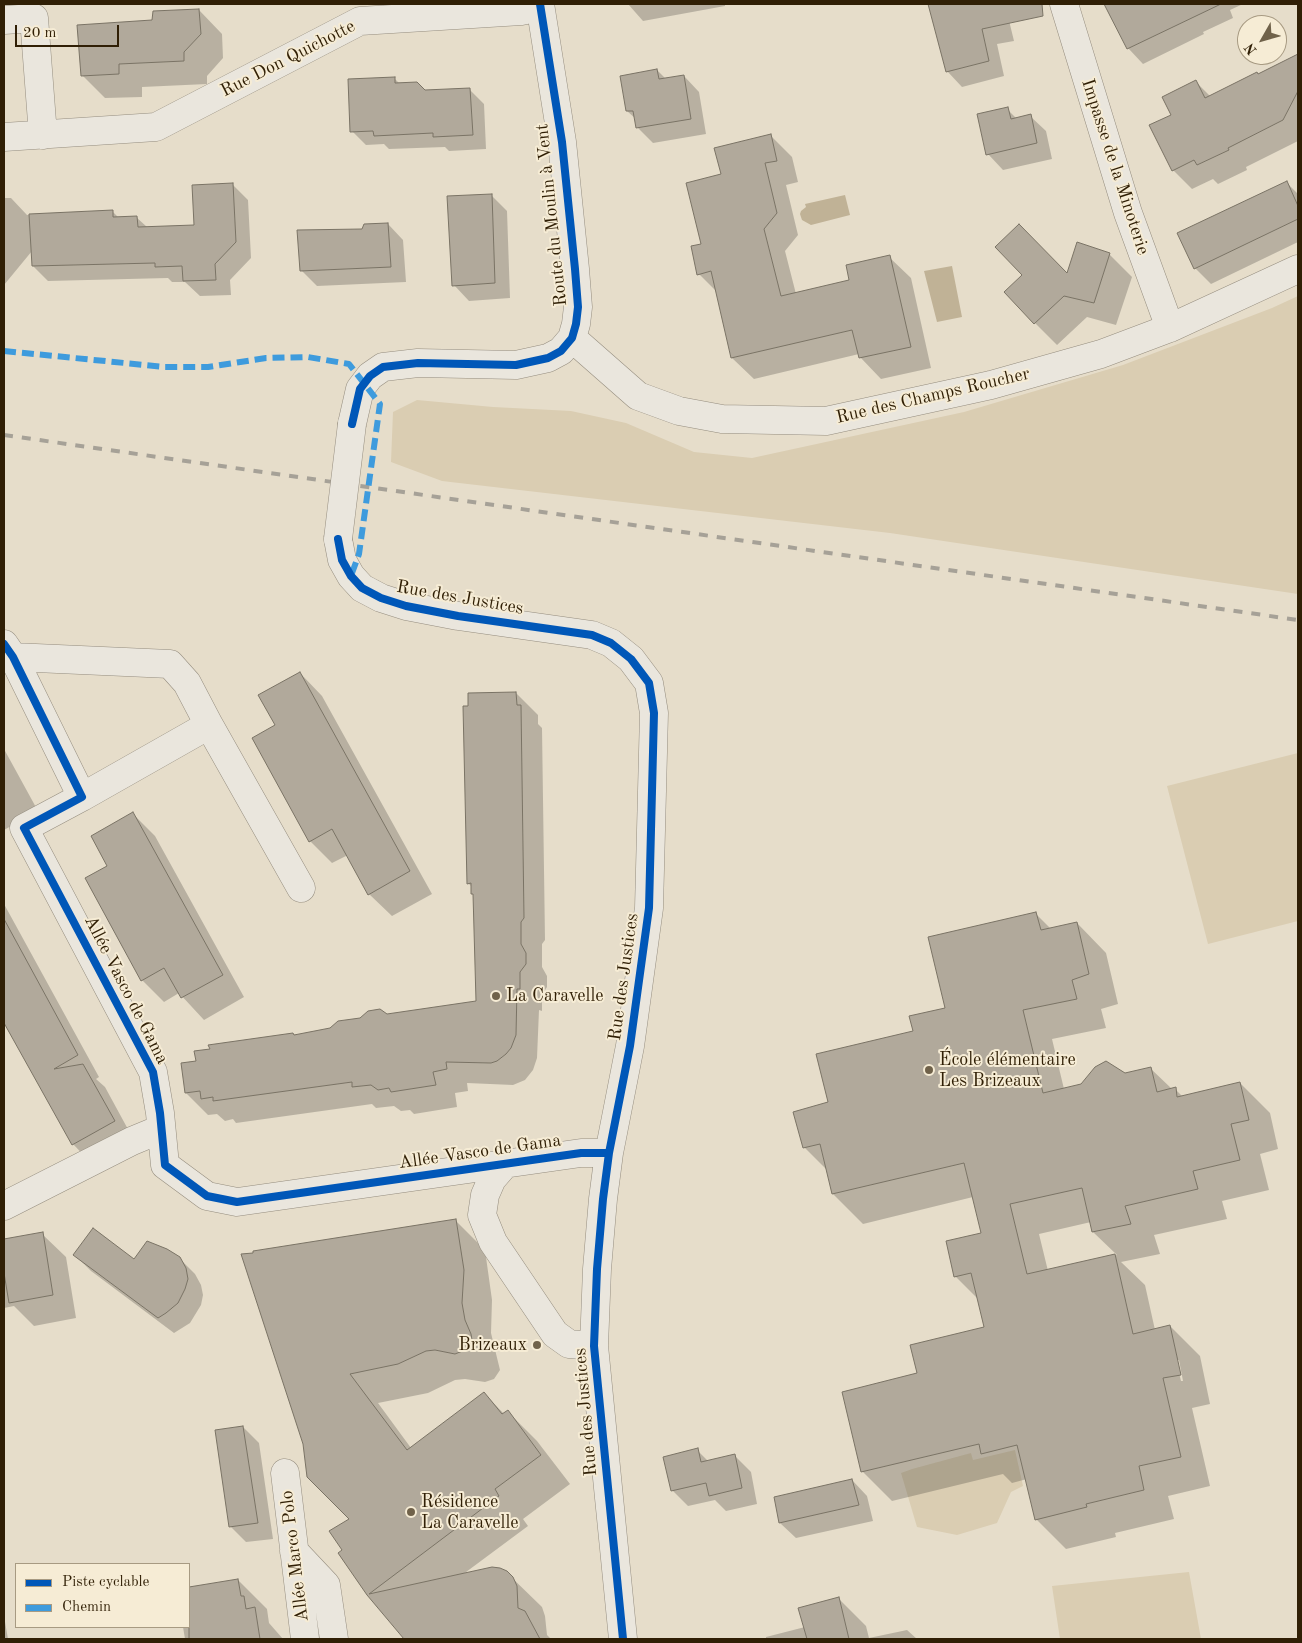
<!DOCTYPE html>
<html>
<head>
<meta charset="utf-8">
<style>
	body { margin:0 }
	#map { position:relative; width:1302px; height:1643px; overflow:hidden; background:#e6ddca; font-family:"Old Standard TT",serif }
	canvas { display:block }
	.frame { position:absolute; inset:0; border:5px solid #301f05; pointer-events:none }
	.legend { position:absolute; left:15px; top:1563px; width:175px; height:65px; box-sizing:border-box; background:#f6ecd5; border:1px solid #a79a82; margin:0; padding:6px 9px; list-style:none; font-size:15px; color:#301f05 }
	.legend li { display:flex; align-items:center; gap:10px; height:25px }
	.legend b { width:25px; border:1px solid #a79a82 }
	.north { position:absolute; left:1237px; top:15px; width:50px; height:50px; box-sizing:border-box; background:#f6ecd5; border:1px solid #a79a82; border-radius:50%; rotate:232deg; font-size:14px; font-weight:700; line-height:20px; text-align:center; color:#301f05 }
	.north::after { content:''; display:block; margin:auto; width:18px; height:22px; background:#70624a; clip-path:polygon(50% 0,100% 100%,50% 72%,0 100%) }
	.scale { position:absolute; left:15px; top:25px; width:104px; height:22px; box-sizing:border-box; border:2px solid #301f05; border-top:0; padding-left:6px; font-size:15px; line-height:18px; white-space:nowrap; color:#301f05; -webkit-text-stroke:4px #f6ecd5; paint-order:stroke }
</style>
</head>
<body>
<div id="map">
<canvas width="1302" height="1643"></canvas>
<div class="frame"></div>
<ul class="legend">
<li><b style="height:6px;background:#0057b8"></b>Piste cyclable</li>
<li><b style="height:6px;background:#3e9bdd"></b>Chemin</li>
</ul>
<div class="north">N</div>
<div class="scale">20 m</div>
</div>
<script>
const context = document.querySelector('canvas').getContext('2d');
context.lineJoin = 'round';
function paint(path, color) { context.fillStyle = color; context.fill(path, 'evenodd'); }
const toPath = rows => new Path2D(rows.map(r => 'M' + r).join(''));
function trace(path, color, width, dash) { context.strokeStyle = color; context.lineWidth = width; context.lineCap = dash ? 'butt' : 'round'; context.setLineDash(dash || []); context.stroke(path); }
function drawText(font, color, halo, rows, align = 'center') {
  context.font = font + ' "Old Standard TT",serif'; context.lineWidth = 4; context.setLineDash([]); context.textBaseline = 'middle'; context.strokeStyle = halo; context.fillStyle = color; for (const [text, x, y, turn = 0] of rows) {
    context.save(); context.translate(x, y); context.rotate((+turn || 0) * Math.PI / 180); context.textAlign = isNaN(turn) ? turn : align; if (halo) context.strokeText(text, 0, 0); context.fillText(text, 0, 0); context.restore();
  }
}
paint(toPath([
	[1298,296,1298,594,890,533,442,481,391,462,393,412,417,400,493,407,571,411,626,423,694,452,752,458,964,412,1123,365,1272,308],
	[1298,753,1298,921,1208,944,1167,786],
	[1015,1450,1023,1486,1011,1492,997,1523,957,1535,917,1527,901,1473,912,1469,971,1453,973,1460],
	[1189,1572,1201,1639,1060,1639,1052,1586]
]), '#dacdb2');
paint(toPath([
	[845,195,850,215,811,225,802,220,800,214,801,211,806,207,805,204],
	[952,266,962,317,937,322,924,271]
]), '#c0b296');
paint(toPath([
	[628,4,725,4,725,6,643,21],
	[930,4,1005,4,1014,41,997,44,1004,76,962,87,947,71],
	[1106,4,1243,4,1230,10,1233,18,1203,32,1204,34,1143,64,1128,48],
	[199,10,222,34,223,58,207,76,207,84,142,87,142,97,105,98,82,75,153,22],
	[1298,55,1298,141,1246,167,1247,170,1218,184,1213,179,1192,189,1173,170,1172,115,1196,82,1211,97],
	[657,70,666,79,684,76,699,92,706,134,653,143,637,127,636,119,627,111],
	[394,78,400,84,425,92,470,90,484,104,486,149,449,151,445,147,389,149,384,144,366,145,352,131],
	[1007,109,1017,119,1030,116,1046,131,1052,159,1003,170,988,154],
	[771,136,792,157,798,182,786,185,798,235,785,251,796,294,850,281,889,257,911,278,931,368,881,379,860,357,859,354,754,379,732,358,718,293,699,274,703,245,722,175],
	[1286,182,1298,194,1298,242,1211,284,1195,268],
	[233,185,248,200,251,258,230,280,231,295,200,296,185,282,172,282,168,278,48,281,33,266,32,251,4,285,4,198,11,198,27,215,112,211,119,218,136,217,147,227,195,226],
	[491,195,507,211,510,298,469,301,454,285],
	[388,224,403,240,406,282,317,286,301,270,363,230],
	[1109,254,1132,277,1116,325,1087,317,1057,345,1035,323,1068,275],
	[300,673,322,696,432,894,392,916,369,894,348,855,332,863,310,841],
	[516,693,538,715,538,724,542,728,545,940,542,944,542,967,547,976,547,987,542,995,542,1011,539,1010,537,1058,533,1070,525,1080,513,1085,467,1083,468,1091,455,1093,457,1107,414,1114,410,1110,401,1111,394,1106,376,1108,372,1104,236,1123,233,1119,225,1121,217,1114,208,1115,186,1093,182,1064,197,1062,293,1034,295,1036,331,1030,387,1015,477,1002,474,896,472,893,472,887,468,883],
	[4,749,38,811,4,830],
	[133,814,155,836,244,997,204,1020,179,993,164,1002,142,980,109,866],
	[4,904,99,1077,96,1079,105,1087,136,1144,94,1166,73,1144,4,1020],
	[1035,913,1051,929,1077,923,1106,953,1118,1004,1101,1009,1106,1028,1052,1039,1064,1089,1150,1068,1172,1089,1175,1089,1183,1097,1240,1083,1270,1113,1278,1149,1260,1154,1269,1190,1222,1201,1227,1219,1154,1235,1160,1254,1121,1262,1145,1285,1155,1330,1170,1326,1200,1356,1210,1404,1192,1408,1210,1486,1168,1496,1174,1519,1115,1533,1116,1537,1066,1549,1036,1519,1027,1479,1012,1483,1003,1474,892,1501,862,1471,919,1374,985,1328,979,1300,955,1276,982,1234,973,1197,863,1224,833,1194,828,1171,804,1147,830,1103,914,1032,946,1009],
	[1091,1222,1093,1232,1117,1255,1048,1271,1039,1234],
	[1176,1360,1179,1360,1183,1381,1181,1381],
	[456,1221,485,1250,492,1300,491,1333,500,1370,494,1379,485,1382,465,1379,455,1380,428,1393,378,1403,411,1448,484,1393,504,1414,508,1412,537,1441,570,1484,523,1519,528,1526,462,1575,506,1572,542,1607,545,1616,547,1635,551,1639,405,1639,355,1577,344,1550,351,1519,304,1443,243,1255],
	[42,1234,66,1257,76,1318,34,1326,14,1306,4,1308,4,1240],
	[75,1255,134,1261,179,1258,195,1274,201,1285,203,1295,201,1305,190,1323,174,1333,91,1271],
	[243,1427,259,1443,273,1539,246,1542,230,1526],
	[697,1450,709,1462,735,1456,751,1472,757,1504,726,1511,715,1500,688,1506,672,1490],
	[852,1480,867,1496,873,1521,796,1538,780,1523],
	[238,1580,267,1609,269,1623,283,1639,185,1639,183,1627,189,1627,189,1588],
	[839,1599,866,1626,869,1638,907,1630,917,1639,766,1639,766,1637,805,1627],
	[4,1616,8,1639,4,1639]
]), '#0003');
const building = toPath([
	[928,4,1042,4,1043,16,982,29,989,61,946,72,928,4],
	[1104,4,1221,4,1127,49,1104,4],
	[199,9,201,34,184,52,184,61,119,64,119,74,81,76,77,25,152,20,153,11,199,9],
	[1298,54,1298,91,1283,120,1228,148,1229,150,1197,165,1194,160,1172,171,1149,125,1171,115,1162,97,1196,80,1205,98,1257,72,1258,74,1298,54],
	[657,69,659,79,684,75,691,119,636,128,633,111,626,111,620,76,657,69],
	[395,77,395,83,417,82,425,90,470,88,473,135,433,137,433,133,374,136,373,131,350,132,348,79,395,77],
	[1008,107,1011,119,1031,114,1037,143,986,155,977,114,1008,107],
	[771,134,777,161,765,163,777,213,764,229,781,296,849,280,846,265,890,255,911,347,859,358,852,330,731,358,711,271,697,275,691,246,701,244,686,183,721,174,714,148,771,134],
	[1287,181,1298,206,1298,219,1194,269,1177,233,1287,181],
	[233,183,236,242,215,264,216,280,183,281,182,266,155,267,155,263,32,266,29,214,113,210,113,217,137,216,138,227,194,225,192,185,233,183],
	[492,194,495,283,452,286,447,196,492,194],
	[388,223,391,267,300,271,297,230,362,229,364,224,388,223],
	[1019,224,1067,273,1077,242,1110,253,1094,303,1064,296,1034,324,1004,292,1022,275,995,247,1019,224],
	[300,672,410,871,368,895,332,829,309,842,252,738,275,725,258,695,300,672],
	[516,692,517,705,521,705,524,918,521,922,521,944,526,953,526,964,520,972,520,989,517,989,516,1035,511,1048,506,1054,497,1061,491,1063,446,1062,447,1069,433,1072,436,1085,391,1092,389,1088,378,1090,371,1085,352,1087,352,1082,213,1101,213,1097,201,1099,200,1091,185,1093,181,1063,196,1061,194,1051,210,1049,208,1045,293,1033,294,1035,330,1028,338,1021,360,1018,368,1011,380,1009,387,1014,476,1001,473,894,471,894,471,883,467,884,463,706,468,706,468,693,516,692],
	[133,812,223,975,181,998,164,968,141,981,85,878,107,866,91,836,133,812],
	[1036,912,1041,930,1077,922,1089,974,1072,980,1077,999,1023,1010,1043,1093,1081,1084,1095,1067,1106,1061,1125,1073,1151,1067,1157,1092,1176,1087,1177,1097,1240,1082,1249,1120,1231,1124,1240,1160,1193,1171,1198,1189,1125,1206,1131,1224,1092,1232,1082,1188,1010,1204,1027,1274,1115,1254,1133,1334,1170,1325,1181,1375,1163,1378,1181,1457,1139,1466,1144,1490,1086,1504,1087,1507,1035,1520,1017,1445,981,1454,979,1444,861,1472,842,1392,917,1373,910,1345,984,1327,971,1273,954,1277,946,1241,981,1233,964,1163,832,1194,820,1144,803,1148,793,1112,828,1102,816,1054,913,1031,909,1016,945,1008,928,937,1036,912],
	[4,919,78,1055,54,1069,83,1064,115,1121,72,1145,4,1023,4,919],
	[456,1219,464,1270,462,1303,465,1320,471,1334,472,1340,469,1346,465,1350,455,1354,435,1350,426,1351,398,1364,350,1374,407,1450,484,1392,502,1414,508,1410,541,1455,495,1489,499,1496,369,1594,492,1567,500,1568,507,1571,513,1577,517,1586,518,1608,525,1611,540,1639,404,1639,367,1595,338,1553,342,1550,329,1531,349,1519,307,1477,303,1444,241,1254,253,1253,253,1251,456,1219],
	[93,1228,134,1259,147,1241,167,1249,180,1257,186,1268,188,1279,185,1289,178,1303,166,1313,158,1318,73,1255,93,1228],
	[43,1232,53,1295,9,1303,4,1273,4,1239,43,1232],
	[243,1426,258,1523,229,1527,215,1430,243,1426],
	[698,1448,701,1462,735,1454,742,1488,709,1496,706,1483,671,1491,663,1457,698,1448],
	[852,1479,859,1505,779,1523,774,1497,852,1479],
	[238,1579,241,1596,244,1596,246,1609,255,1607,260,1639,189,1639,189,1587,238,1579],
	[839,1597,849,1639,807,1639,798,1608,839,1597]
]);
paint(building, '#b1a99b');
trace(building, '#7a7365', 1);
const minor = toPath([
	[1064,4,1128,213,1170,328],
	[4,20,34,18,43,135],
	[4,137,156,127,360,21,521,11,540,7],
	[572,338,638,396,679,411,722,419,826,421,991,385,1101,354,1170,328,1298,269],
	[352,424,360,389,370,376,383,367,418,363,516,365,548,358,561,351,572,338,576,324,578,307,575,269,562,142,540,4],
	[338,539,342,560,351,576,362,588,381,598,406,606,458,616,592,635,611,643,631,659,649,683,654,713,649,908,630,1046,609,1153,603,1199,597,1269,594,1346,623,1639],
	[4,644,13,657,82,797,24,828,153,1072,160,1113,165,1165,207,1196,237,1202,581,1153,609,1153],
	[13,657,170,664,187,683,209,725],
	[82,797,209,725,301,888],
	[505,1164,492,1179,485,1195,482,1215,493,1242,555,1334,569,1344,594,1346],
	[4,1206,132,1141,161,1129],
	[285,1473,305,1639],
	[294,1551,326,1585,334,1639]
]);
trace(minor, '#958d7f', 29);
trace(minor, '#eae6dd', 28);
trace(toPath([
	[4,435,1298,620]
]), '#a6a197', 4, [9, 9]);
const minorBridge = toPath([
	[338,539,352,424]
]);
trace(minorBridge, '#958d7f', 29, []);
trace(minorBridge, '#eae6dd', 28);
trace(toPath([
	[4,351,165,367,208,367,266,358,308,357,349,364,380,404,359,554,351,576]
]), '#3e9bdd', 6, [12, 6]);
trace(toPath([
	[352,424,360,389,370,376,383,367,418,363,516,365,548,358,561,351,572,338,576,324,578,307,575,269,562,142,540,4],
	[338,539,342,560,351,576,362,588,381,598,406,606,458,616,592,635,611,643,631,659,649,683,654,713,649,908,630,1046,609,1153,603,1199,597,1269,594,1346,623,1639],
	[4,644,13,657,82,797,24,828,153,1072,160,1113,165,1165,207,1196,237,1202,581,1153,609,1153]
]), '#0057b8', 8);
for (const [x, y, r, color] of [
	[496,996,5,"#70624a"],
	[929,1070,5,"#70624a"],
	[537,1345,5,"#70624a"],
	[411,1512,5,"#70624a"]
]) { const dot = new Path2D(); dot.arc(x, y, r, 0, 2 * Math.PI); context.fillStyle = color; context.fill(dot); trace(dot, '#f6ecd5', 2); }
drawText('18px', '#301f05', '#f6ecd5', [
	["Rue Don Quichotte",288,59,-27],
	["Impasse de la Minoterie",1115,167,72],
	["Route du Moulin à Vent",552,215,-96],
	["Rue des Champs Roucher",933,396,-13],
	["Rue des Justices",460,598,10],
	["Rue des Justices",624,977,-82],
	["Allée Vasco de Gama",126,990,63],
	["Allée Vasco de Gama",480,1152,-8],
	["Rue des Justices",586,1412,-95],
	["Allée Marco Polo",295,1556,-97]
]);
drawText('18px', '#301f05', '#f6ecd5', [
	["La Caravelle",506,996],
	["École élémentaire",939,1060],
	["Les Brizeaux",939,1081],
	["Brizeaux",527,1345,"right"],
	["Résidence",421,1502],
	["La Caravelle",421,1523]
], 'left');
</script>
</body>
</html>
